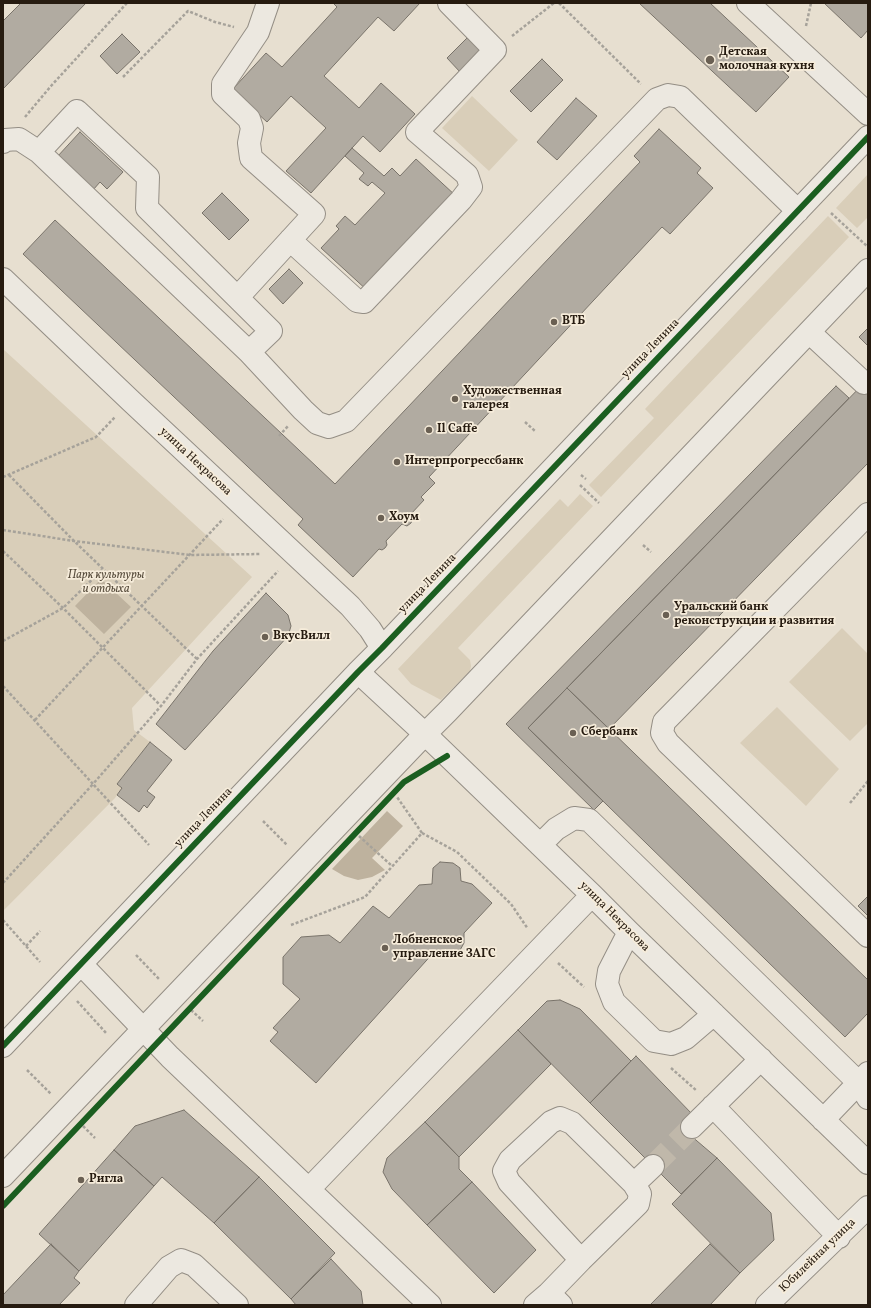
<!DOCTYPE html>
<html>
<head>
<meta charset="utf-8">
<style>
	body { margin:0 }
	#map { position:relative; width:871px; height:1308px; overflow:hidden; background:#e7dfd0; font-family:Vollkorn,serif }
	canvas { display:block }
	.frame { position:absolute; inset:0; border:4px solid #261b10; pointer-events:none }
</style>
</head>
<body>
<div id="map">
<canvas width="871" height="1308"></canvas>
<div class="frame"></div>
</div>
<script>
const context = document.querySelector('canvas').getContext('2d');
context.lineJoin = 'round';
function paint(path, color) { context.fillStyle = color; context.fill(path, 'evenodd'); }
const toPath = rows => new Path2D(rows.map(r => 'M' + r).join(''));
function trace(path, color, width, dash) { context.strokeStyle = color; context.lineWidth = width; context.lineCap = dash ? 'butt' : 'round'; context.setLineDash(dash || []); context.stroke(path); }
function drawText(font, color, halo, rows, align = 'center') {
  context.font = font + ' Vollkorn,serif'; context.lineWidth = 3.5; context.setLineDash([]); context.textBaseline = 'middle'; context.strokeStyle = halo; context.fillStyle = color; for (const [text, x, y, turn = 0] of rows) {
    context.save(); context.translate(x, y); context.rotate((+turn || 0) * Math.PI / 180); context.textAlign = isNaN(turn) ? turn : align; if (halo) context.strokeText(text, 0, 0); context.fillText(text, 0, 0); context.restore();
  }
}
paint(toPath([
	[472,96,518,140,489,171,442,128],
	[868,174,868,217,857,228,836,208],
	[828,216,849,237,601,497,589,485,654,418,645,409],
	[3,349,252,577,132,708,134,730,150,742,117,784,122,788,115,798,3,911],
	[580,494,593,506,458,648,470,660,471,666,470,671,441,700,411,684,398,669,560,499,568,507],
	[842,628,868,654,868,723,850,741,789,682],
	[777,707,839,769,806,806,740,743]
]), '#d9ceb9');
paint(toPath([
	[101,579,131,607,104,634,75,606],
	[387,811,403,826,372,858,385,870,372,877,358,880,344,876,332,869]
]), '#beb29e');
const building = toPath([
	[21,3,86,3,3,89,3,21,21,3],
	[333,3,420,3,394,31,378,17,324,76,359,108,381,83,415,114,380,152,363,136,311,193,286,171,326,128,291,96,267,122,232,90,266,53,282,67,337,7,333,3],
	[639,3,710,3,789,77,756,112,639,3],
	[824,3,868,3,868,30,861,38,824,3],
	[122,34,140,52,117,74,100,56,122,34],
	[467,38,481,52,461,73,447,58,467,38],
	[542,59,563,80,531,112,510,91,542,59],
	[576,98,597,116,557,160,537,142,576,98],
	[659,129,701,168,697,173,713,188,670,234,662,227,429,477,435,483,421,497,424,500,410,515,412,520,411,523,407,526,402,524,386,541,387,545,385,548,382,550,379,549,353,577,298,525,303,519,23,254,55,220,335,484,640,162,634,156,659,129],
	[80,132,123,172,107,189,100,182,93,190,57,157,80,132],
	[352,148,384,176,392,168,400,176,416,159,456,196,369,292,321,248,339,229,336,226,345,216,355,225,385,193,372,182,368,186,359,179,364,173,345,156,352,148],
	[222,193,249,220,229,240,202,213,222,193],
	[289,269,303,283,283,304,269,289,289,269],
	[868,328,868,346,859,337,868,328],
	[868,379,868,463,609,729,567,688,868,379],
	[836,386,849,398,528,728,603,801,594,810,506,724,836,386],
	[266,593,288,615,291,626,288,636,185,750,156,724,213,651,266,593],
	[567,688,868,980,868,1013,845,1037,528,728,567,688],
	[150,742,172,760,147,791,155,797,147,808,144,805,139,812,117,795,122,788,117,784,150,742],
	[440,862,453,863,460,868,461,881,472,884,492,903,464,933,464,943,459,952,448,955,435,951,316,1083,270,1041,278,1032,273,1028,300,999,283,984,283,957,301,937,329,935,340,943,373,906,389,918,419,885,432,884,433,868,440,862],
	[868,896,868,916,858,906,868,896],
	[560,1000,580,1009,631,1061,590,1103,518,1030,547,1001,560,1000],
	[518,1030,551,1064,459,1157,425,1122,518,1030],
	[636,1056,693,1115,690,1135,717,1158,681,1194,590,1103,636,1056],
	[184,1110,259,1177,214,1223,162,1177,154,1186,114,1150,135,1126,184,1110],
	[425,1122,459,1157,459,1169,472,1182,427,1225,392,1189,383,1172,387,1158,425,1122],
	[114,1150,154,1186,79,1271,39,1234,114,1150],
	[717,1158,771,1213,774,1240,740,1273,672,1204,717,1158],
	[259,1177,335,1253,291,1299,214,1223,259,1177],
	[472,1182,536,1250,494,1293,427,1225,472,1182],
	[51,1244,79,1271,74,1278,80,1283,59,1305,3,1305,3,1295,51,1244],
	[710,1244,740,1273,710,1305,650,1305,710,1244],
	[331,1259,361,1291,363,1305,296,1305,291,1299,331,1259]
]);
paint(building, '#b1aba1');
trace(building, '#79736a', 1);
trace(toPath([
	[653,1166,692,1127]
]), '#c0b8aa', 22, [22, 11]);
const minor = toPath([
	[748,3,868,114],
	[3,142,5,140,19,139,39,152,249,352,303,410,317,423,329,427,346,421,657,99,668,95,680,97,798,211],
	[39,152,77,111,148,177,147,208,271,331,249,352],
	[290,240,357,301,364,302,461,200,471,187,467,175,417,132,495,50,449,3],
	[3,279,131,401,350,606,370,629,382,648],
	[238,297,314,214,251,158,249,143,252,128,249,119,223,94,223,84,258,32,268,3],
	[809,332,864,383],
	[868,514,664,722,662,733,668,743,868,936],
	[358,672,425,734,592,895,629,932,868,1163],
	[540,845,556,829,574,818,589,820,859,1083,868,1098],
	[629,932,609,971,607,984,614,1002,654,1041,671,1044,686,1038,714,1014],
	[81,964,170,1057,430,1305],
	[3,1046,358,672,382,648,868,137],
	[713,1106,839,1237],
	[823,1120,868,1073],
	[692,1127,761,1059],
	[3,1176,425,734,448,711,868,270],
	[634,1184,653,1166],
	[309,1189,592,895],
	[549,1293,581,1260,509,1182,504,1171,510,1160,551,1122,560,1118,572,1123,634,1184,640,1194,638,1204,581,1260],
	[136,1305,169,1267,181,1260,194,1265,237,1305],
	[535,1305,549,1293,561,1305],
	[767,1305,868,1207]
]);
trace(minor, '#948e85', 24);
trace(toPath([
	[559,3,641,84],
	[806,26,811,3],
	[512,36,554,3],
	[123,77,188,11,215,22,234,27],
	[25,117,51,86,127,3],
	[831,213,868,247],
	[525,422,535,431],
	[279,436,288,426],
	[9,475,74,541,197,659],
	[581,475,586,479],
	[3,477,96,437,115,417],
	[580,485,599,503],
	[3,530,74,541,190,555,261,554],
	[643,545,651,552],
	[3,551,63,608,161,706],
	[3,641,63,608,103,569],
	[3,686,93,784,161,706,197,659,278,571],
	[35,720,223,519],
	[850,803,868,781],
	[263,821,287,845],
	[422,833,457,852,511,904,528,929],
	[359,836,392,866],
	[3,883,93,784,149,845],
	[3,920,40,962],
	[291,925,365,897,422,833,397,797],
	[26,946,40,931],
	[136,955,159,979],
	[558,963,584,987],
	[77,1001,107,1034],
	[191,1010,203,1021],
	[671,1068,697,1091],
	[27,1070,51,1094],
	[83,1126,95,1138]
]), '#a6a29a', 2.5, [3, 2]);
trace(minor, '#ece8e0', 22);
trace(toPath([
	[3,1046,358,672,382,648,868,137],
	[3,1206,404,782,447,756]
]), '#1b5e20', 6);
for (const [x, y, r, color] of [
	[710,60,5,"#6a6053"],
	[554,322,4,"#6a6053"],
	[455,399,4,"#6a6053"],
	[429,430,4,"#6a6053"],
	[397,462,4,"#6a6053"],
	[381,518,4,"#6a6053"],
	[666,615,4,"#6a6053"],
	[265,637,4,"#6a6053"],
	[573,733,4,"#6a6053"],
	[385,948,4,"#6a6053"],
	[81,1180,4,"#6a6053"]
]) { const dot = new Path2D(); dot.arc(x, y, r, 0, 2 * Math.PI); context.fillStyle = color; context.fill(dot); trace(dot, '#f6ecda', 1.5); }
drawText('bold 12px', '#261b10', '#f6ecda', [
	["Детская",719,53],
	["молочная кухня",719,67],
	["ВТБ",562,322],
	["Художественная",463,392],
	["галерея",463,406],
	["Il Caffe",437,430],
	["Интерпрогрессбанк",405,462],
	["Хоум",389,518],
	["Уральский банк",674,608],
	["реконструкции и развития",674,622],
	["ВкусВилл",273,637],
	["Сбербанк",581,733],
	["Лобненское",393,941],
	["управление ЗАГС",393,955],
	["Ригла",89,1180]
], 'left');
drawText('12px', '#261b10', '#f6ecda', [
	["улица Ленина",651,349,-46],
	["улица Некрасова",195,462,43],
	["улица Ленина",428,584,-46],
	["улица Ленина",204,818,-46],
	["улица Некрасова",614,917,45],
	["Юбилейная улица",818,1256,-44]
]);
drawText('italic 12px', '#584d3d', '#f6ecda', [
	["Парк культуры",106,576],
	["и отдыха",106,590]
]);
</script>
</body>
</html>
